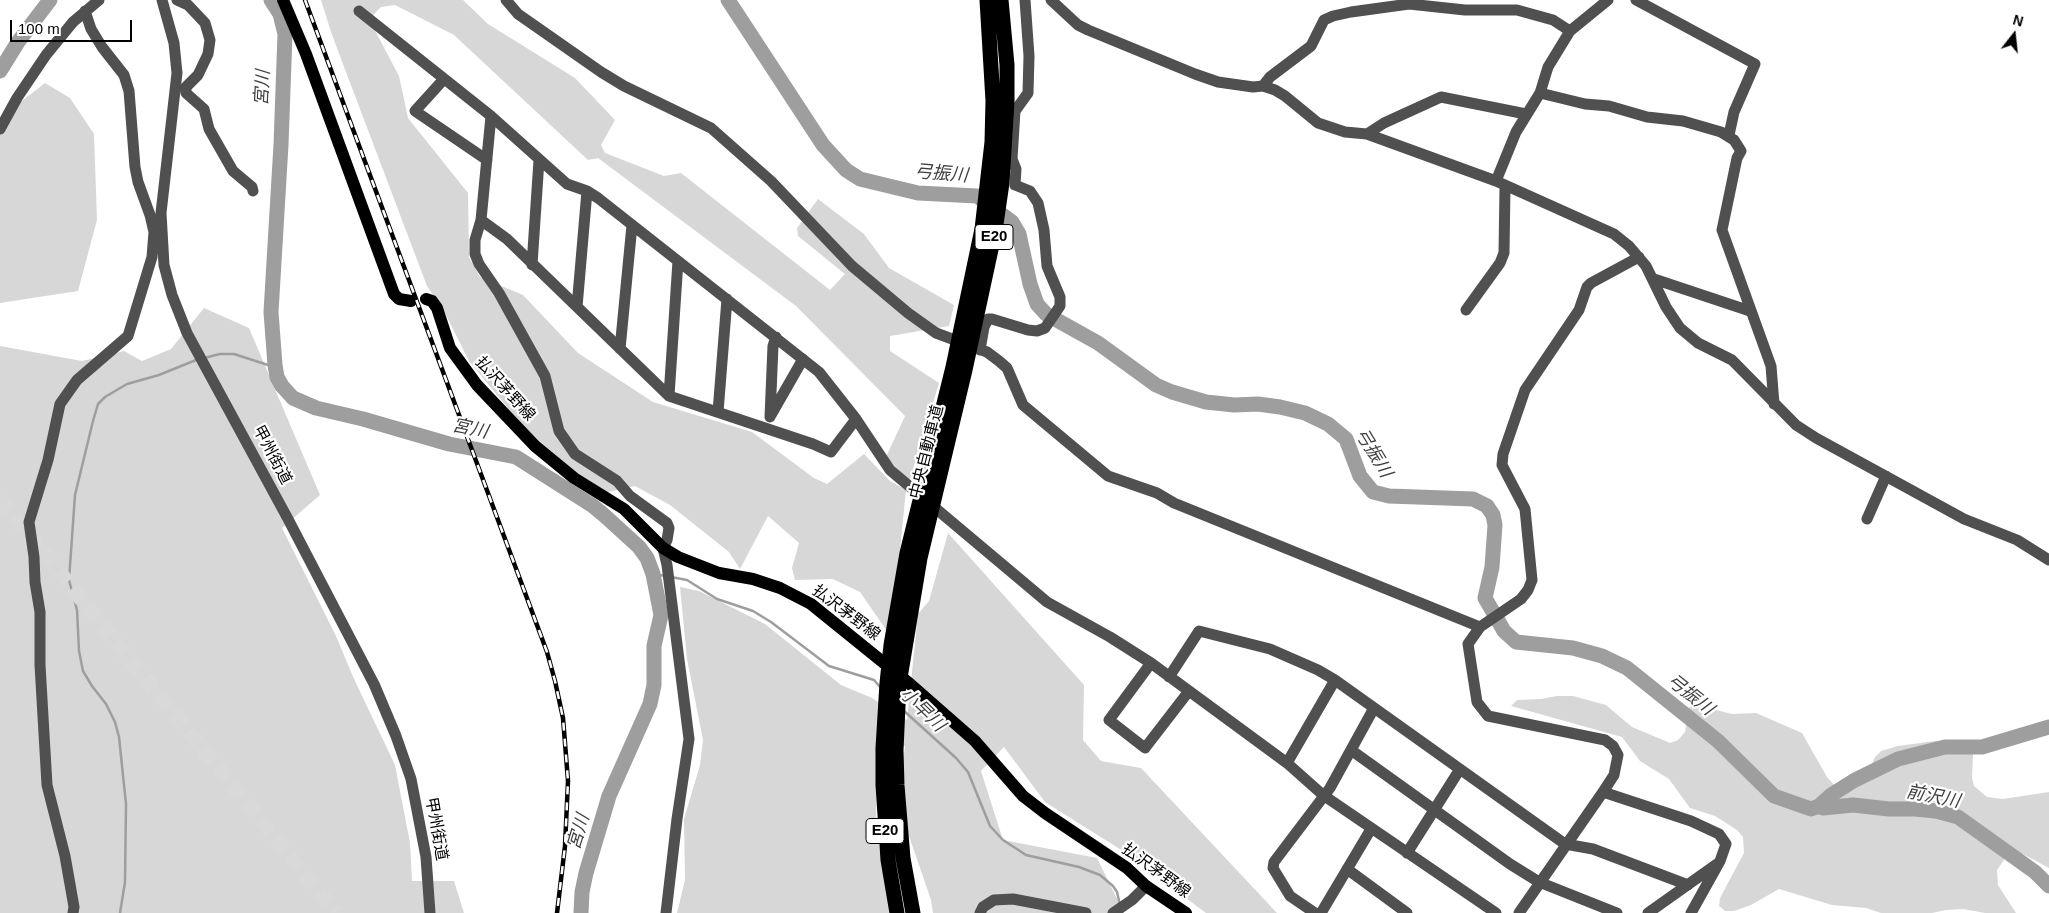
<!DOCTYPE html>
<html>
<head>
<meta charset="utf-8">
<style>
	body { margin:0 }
	#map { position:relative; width:2049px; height:913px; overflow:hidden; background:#fff; font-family:Helvetica,sans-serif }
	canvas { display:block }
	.north { position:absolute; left:1989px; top:10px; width:50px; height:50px; -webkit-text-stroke:4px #fff; paint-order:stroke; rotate:16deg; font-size:14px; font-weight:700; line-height:20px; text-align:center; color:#000 }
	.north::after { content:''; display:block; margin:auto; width:18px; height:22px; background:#000; clip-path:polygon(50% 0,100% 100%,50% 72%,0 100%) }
	.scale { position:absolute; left:10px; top:20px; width:122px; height:22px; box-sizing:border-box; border:2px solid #000; border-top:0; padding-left:6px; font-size:15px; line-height:18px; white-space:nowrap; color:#000; -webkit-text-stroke:4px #fff; paint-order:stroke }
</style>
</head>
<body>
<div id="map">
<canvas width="2049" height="913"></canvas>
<div class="north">N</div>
<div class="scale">100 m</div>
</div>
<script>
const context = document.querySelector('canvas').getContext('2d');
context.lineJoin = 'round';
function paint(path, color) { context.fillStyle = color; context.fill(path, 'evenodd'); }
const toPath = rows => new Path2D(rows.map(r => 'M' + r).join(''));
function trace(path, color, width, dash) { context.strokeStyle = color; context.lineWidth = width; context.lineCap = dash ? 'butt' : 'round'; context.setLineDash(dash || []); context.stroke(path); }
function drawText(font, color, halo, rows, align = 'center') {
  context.font = font + ' Helvetica,"Noto Sans JP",sans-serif'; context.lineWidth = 4.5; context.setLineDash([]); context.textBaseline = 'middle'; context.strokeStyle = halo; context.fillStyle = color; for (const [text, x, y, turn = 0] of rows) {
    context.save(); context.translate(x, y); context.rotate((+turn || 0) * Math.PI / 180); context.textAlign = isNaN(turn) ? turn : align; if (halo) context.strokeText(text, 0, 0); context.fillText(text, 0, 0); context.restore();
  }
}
paint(toPath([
	[321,0,463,0,488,24,575,78,615,120,601,145,605,153,664,176,681,173,830,290,845,274,798,236,797,228,818,199,864,234,889,268,954,305,949,326,890,336,890,351,939,383,909,482,886,457,905,416,796,306,598,158,588,160,454,35,395,5,381,7,369,19,399,76,408,118,468,193,469,257,480,277,523,295,578,353,653,402,752,432,814,478,827,484,864,454,890,481,906,490,891,637,860,592,833,579,795,580,792,568,799,543,768,516,740,569,729,552,670,505,635,486,604,493,536,442,469,361,445,313,427,286,332,35],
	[45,83,70,98,94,134,97,220,78,291,0,303,0,118],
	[204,308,249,328,320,495,282,528,336,636,354,679,395,765,410,843,412,881,454,881,464,913,0,913,0,346,82,361,124,351,142,361,171,349],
	[948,533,1084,685,1083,740,1101,761,1141,768,1277,913,1206,913,1123,851,1045,802,1004,747,981,771,1003,840,1097,858,1124,913,933,913,931,900,908,833,903,763,905,746,877,741,876,825,890,913,677,913,685,880,684,819,700,765,703,740,687,659,680,587,699,591,765,624,841,685,872,698,907,720,918,614,929,601],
	[1557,696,1573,696,1606,705,1632,727,1670,743,1678,740,1685,732,1689,707,1697,705,1732,714,1756,713,1802,733,1827,777,1838,789,1845,792,1853,790,1865,779,1875,757,1881,751,1898,746,1935,741,1961,743,1969,748,1973,755,1972,778,1974,786,1987,797,2003,799,2049,792,2049,868,2023,854,2014,853,2006,857,1997,870,1998,885,2016,913,1985,913,1963,909,1946,910,1932,913,1881,913,1866,908,1832,905,1779,889,1751,905,1734,911,1725,911,1719,906,1720,898,1744,853,1743,837,1737,830,1715,816,1690,808,1669,779,1640,761,1622,737,1511,706,1517,700,1541,699]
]), '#d7d7d7');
trace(toPath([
	[204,358,220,354,234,354,268,365,275,365],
	[653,574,666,576],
	[671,577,687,580,717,599,753,611,771,622,829,666,874,680,880,687],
	[903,710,956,758,968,772,990,826,1003,840,1026,855,1079,867,1100,875,1113,886,1117,892,1120,905],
	[120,913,125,882,126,804,119,737,115,722,106,704,92,686,83,671,79,651,77,610,69,580,75,495,93,421,98,404,105,397,127,384,159,375,196,360]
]), '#9e9e9e', 2.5);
trace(toPath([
	[271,0,280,14,285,34,281,145,271,312,275,365,277,377,282,386,293,398,316,408,363,419,449,444,516,457,593,506,605,516,639,547,647,558,653,574,661,615,654,646,654,685,650,704,609,796,586,873,582,892,581,913],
	[728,0,823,145,846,170,860,179,918,193,977,196,1012,222,1019,234,1030,284,1037,304,1046,314,1098,343,1156,385,1172,392,1206,402,1234,405,1258,404,1280,407,1305,413,1328,424,1346,439,1360,476,1373,492,1389,496,1473,499,1487,506,1493,515,1495,525,1492,567,1485,598,1504,631,1516,642,1573,648,1602,656,1627,668,1718,741,1774,796,1811,809,1819,806,1831,795,1855,780,1898,759,1945,747,1982,747,2049,727],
	[0,71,18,42,50,0],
	[1819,806,1823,808,1853,805,1889,809,1915,809,1936,811,1958,817,2035,872,2049,886]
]), '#9e9e9e', 15);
trace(toPath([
	[0,499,336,913]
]), '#d9d9d9', 15, [15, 8]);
trace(toPath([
	[162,0,174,43,177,73,161,213,164,265,172,295,187,333,288,519,374,684,396,736,411,779,426,857,430,913],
	[177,0,188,5,205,23,210,40,208,54,198,75,186,87,186,93,204,109,209,129,233,171,252,187,253,191],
	[506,0,518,14,601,72,624,86,711,128,771,181,852,266,908,313,936,333,987,352,999,361,1007,368,1023,405,1108,476,1157,493,1174,503,1480,627],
	[1051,0,1078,25,1088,30,1195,74,1218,82,1253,87,1263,86,1275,90,1285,96,1318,123,1345,132,1367,134,1496,181,1614,234,1629,246,1646,266,1666,307,1680,328,1698,343,1732,360,1796,425,1816,438,1964,519,2017,540,2049,560],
	[1636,0,1755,64,1734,112,1729,135],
	[359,11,491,116,567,184,587,191,598,198,819,372,856,419,890,470,1047,602,1110,637,1151,663,1287,763,1323,795,1496,913],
	[444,79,415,111,487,160],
	[1263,86,1270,77,1311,46,1324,20,1333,16,1351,12,1409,4,1465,10,1517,10,1553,20,1570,31],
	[1540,93,1585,104,1609,106,1647,117,1683,121,1721,132,1734,140,1741,151,1737,158,1722,230,1771,366,1774,404],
	[491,116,481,220,475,240,475,254,479,264,499,293,545,376,559,431,575,454,617,481,630,496,667,523,669,528,667,540,663,548,667,565,689,739,677,819,666,913],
	[0,129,17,98,46,55,73,22,99,0],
	[1367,134,1384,123,1441,97,1526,114],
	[1496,181,1516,132,1540,93,1548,67,1570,31,1608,0],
	[481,220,507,239,669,396,813,444,831,452,856,419],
	[532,265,539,160],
	[1654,279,1750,311],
	[577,307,587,191],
	[1466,310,1500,263,1504,253,1505,187],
	[620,349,632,225],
	[980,350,984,327,988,319,992,319,1028,330,1037,331,1045,328,1060,306,1060,297,1047,266,1044,230,1038,203,1030,191,1015,185,1016,169,1012,159,1015,111,1028,93,1029,56,1025,0],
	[669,396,678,261],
	[718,412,727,299],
	[771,415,803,359],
	[770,417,773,346,776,337],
	[1867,519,1886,476],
	[1151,663,1109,720,1145,748,1189,691],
	[1169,677,1199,631,1270,649,1318,670,1335,680,1565,844,1593,849,1688,885],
	[1351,750,1510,864,1539,882,1617,913],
	[1287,763,1335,680],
	[1603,792,1691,821,1719,834,1726,844,1720,861,1691,913],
	[1407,853,1460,769],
	[1347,869,1407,913],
	[73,913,74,907,65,856,47,785,40,665,40,612,35,582,34,557,29,522,48,460,60,404,77,380,128,336,152,257,154,232,150,215,138,182,135,167,129,91,124,75,102,47,91,29,85,11],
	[980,913,983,907,994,900,1013,899,1086,913],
	[1113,913,1132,900,1146,886],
	[1315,913,1290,896,1273,868,1274,862,1330,788,1374,708],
	[1321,913,1371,829],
	[1519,913,1603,792,1614,775,1618,755,1613,746,1605,740,1488,716,1477,702,1468,644,1480,627,1521,599,1528,590,1532,580,1525,509,1502,465,1503,454,1525,390,1579,310,1587,287,1591,283,1639,257],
	[1648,913,1717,864]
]), '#505050', 11);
trace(toPath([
	[283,0,306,54,394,294,399,299,411,301],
	[426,299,432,301,437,308,450,348,477,385,535,446,574,478,624,509,663,548,678,557,719,573,753,579,780,588,811,604,910,684,975,741,1023,796,1045,813,1127,868,1146,886,1186,913]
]), '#000', 12);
trace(toPath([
	[897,913,888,860,883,785,883,748,887,683,891,645,907,553,953,367,982,229,992,142,993,101,987,0],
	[913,913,903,858,897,785,896,750,899,684,920,558,965,370,995,231,1002,183,1007,101,1007,65,1001,0]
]), '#000', 15);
const rail = toPath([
	[305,0,547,652,555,681,563,718,568,781,565,846,557,913]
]);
trace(rail, '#000', 4.5);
trace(rail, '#fff', 2.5, [8]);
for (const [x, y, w] of [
	[994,237,38],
	[885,831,38]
]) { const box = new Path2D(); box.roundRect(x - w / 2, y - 12.5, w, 25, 4); context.fillStyle = '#fff'; context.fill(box); trace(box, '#000', 1); }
drawText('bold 15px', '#000', null, [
	["E20",994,237],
	["E20",885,831]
]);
drawText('16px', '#000', '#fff', [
	["払沢茅野線",505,389,48],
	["中央自動車道",927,452,-76],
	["甲州街道",272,455,62],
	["払沢茅野線",846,613,37],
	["甲州街道",436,829,80],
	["払沢茅野線",1156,871,36]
]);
drawText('italic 18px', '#3f3f3f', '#fff', [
	["宮川",263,88,-87],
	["弓振川",941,174,5],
	["宮川",470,429,12],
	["弓振川",1373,453,59],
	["弓振川",1690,695,39],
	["小早川",922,710,44],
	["前沢川",1933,797,11],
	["宮川",579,832,-73]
]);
</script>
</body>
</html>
